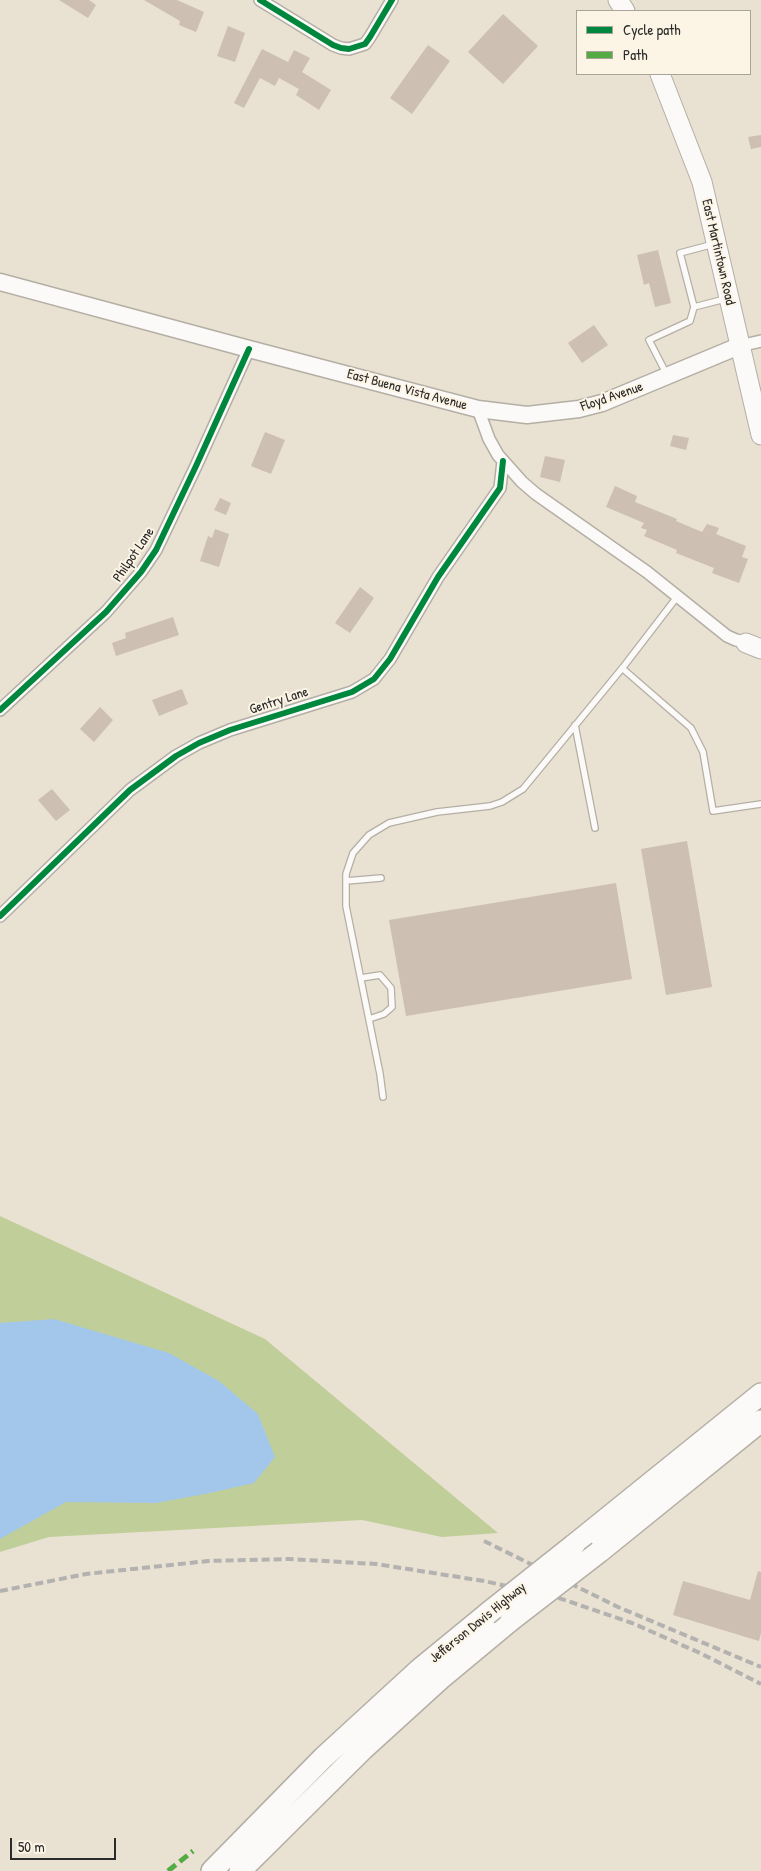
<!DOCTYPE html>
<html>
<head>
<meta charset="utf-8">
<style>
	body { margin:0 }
	#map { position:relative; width:761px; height:1871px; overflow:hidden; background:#e9e1d2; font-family:"Patrick Hand",sans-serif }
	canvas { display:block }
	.legend { position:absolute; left:576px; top:10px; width:175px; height:65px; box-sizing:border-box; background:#fcf5e5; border:1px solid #a8a49b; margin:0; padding:6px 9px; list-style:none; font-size:15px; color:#2b2b2b }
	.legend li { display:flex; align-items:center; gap:10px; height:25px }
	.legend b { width:25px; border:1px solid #a8a49b }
	.scale { position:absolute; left:10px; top:1838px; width:106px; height:22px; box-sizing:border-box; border:2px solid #2b2b2b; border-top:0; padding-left:6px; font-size:15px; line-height:18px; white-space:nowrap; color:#2b2b2b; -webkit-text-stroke:4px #fcf5e5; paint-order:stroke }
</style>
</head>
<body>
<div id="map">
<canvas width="761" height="1871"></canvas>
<ul class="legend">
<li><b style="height:6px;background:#00873e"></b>Cycle path</li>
<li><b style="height:6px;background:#54ab44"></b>Path</li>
</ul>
<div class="scale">50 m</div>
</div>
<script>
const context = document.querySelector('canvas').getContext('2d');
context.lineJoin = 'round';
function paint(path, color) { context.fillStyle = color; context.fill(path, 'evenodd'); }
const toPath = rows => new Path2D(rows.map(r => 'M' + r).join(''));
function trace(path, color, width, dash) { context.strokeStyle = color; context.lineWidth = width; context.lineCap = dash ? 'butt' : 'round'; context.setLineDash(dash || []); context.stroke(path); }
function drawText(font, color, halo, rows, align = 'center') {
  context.font = font + ' "Patrick Hand",sans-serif'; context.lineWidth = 4; context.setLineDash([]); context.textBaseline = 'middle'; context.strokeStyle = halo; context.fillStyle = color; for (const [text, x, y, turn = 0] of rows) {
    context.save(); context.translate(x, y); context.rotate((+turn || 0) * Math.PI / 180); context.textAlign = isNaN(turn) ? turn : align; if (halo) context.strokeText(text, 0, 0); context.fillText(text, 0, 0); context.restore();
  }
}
paint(toPath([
	[0,1216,265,1339,498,1533,442,1537,362,1520,49,1537,0,1552]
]), '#c0cf99');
paint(toPath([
	[54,1319,169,1353,219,1381,258,1414,275,1457,254,1483,210,1493,156,1503,66,1502,0,1539,0,1323]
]), '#a3c7ea');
paint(toPath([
	[59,0,89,0,96,5,88,18],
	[144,0,177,0,204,12,196,32,179,25,180,21],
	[503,14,538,46,503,84,468,52],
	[228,26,245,33,235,62,217,56],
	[428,45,450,61,412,114,390,98],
	[262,49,288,62,294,50,310,58,302,72,331,90,319,110,296,95,299,89,279,78,275,86,260,78,244,108,234,103],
	[761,135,761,147,751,149,748,137],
	[658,250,671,303,655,307,649,283,644,285,637,255],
	[594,325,608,345,582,363,568,343],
	[265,432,285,440,271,474,251,466],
	[673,435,689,438,686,450,670,446],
	[545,456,565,460,560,482,540,477],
	[615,486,637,496,635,502,677,519,676,521,702,532,707,524,719,528,716,534,746,546,742,557,748,559,739,583,712,573,714,568,676,553,677,550,644,536,647,530,641,528,644,523,606,507],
	[220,498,231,503,226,515,214,510],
	[215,529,229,534,219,567,200,561,208,536,212,538],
	[360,587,374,598,350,633,335,623],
	[173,617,179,635,116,656,112,643,126,638,125,633],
	[182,689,188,704,159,716,152,700],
	[100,707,113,720,94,742,80,729],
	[52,789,70,810,56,821,38,800],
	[687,841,712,987,666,995,641,849],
	[616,883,632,979,406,1016,389,920],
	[758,1571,761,1572,761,1633,759,1641,673,1615,683,1581,750,1600]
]), '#cdbfb1');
const lane = toPath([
	[714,244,680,253,694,307,725,299],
	[667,375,649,340,690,321,694,307],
	[622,668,691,728,703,752,713,811,761,804],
	[575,725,595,828],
	[346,881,381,878],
	[361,978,380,975,391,988,392,1007,384,1014,369,1019],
	[383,1097,380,1074,346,906,346,874,353,853,369,835,389,823,437,812,490,806,502,802,523,789,624,666,677,597]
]);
const street = toPath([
	[260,0,333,45,341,48,349,49,365,44,370,37,392,0],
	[739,346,761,341],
	[478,409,489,439,498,455,522,482,536,494,647,572,727,636,736,640,751,643],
	[0,710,106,612,141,572,156,550,196,466,249,349],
	[0,916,130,790,176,756,199,743,230,730,352,692,374,679,390,659,438,577,500,488,503,461]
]);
const secondary = toPath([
	[0,282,249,349,478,409,527,415,579,409,602,403,739,346]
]);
const primary = toPath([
	[618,0,625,11],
	[660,74,702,182,761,435],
	[746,643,761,649]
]);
const highway = toPath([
	[574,1545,761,1394],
	[599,1552,761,1421],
	[212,1871,324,1757,420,1669,487,1614],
	[240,1871,363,1749,440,1679,511,1620]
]);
trace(lane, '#b4afa5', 8);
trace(street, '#b4afa5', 14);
trace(secondary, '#b4afa5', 19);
trace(primary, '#b4afa5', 21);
trace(highway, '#b4afa5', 24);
trace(lane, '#fcfaf8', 5.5);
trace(street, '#fcfaf8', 11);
trace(secondary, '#fcfaf8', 16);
trace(primary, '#fcfaf8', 19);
trace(highway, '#fcfaf8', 21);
trace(toPath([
	[484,1541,618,1607,761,1667],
	[0,1591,86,1574,208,1561,290,1559,376,1564,484,1581,556,1597,632,1623,700,1653,761,1684]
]), '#b3b2b0', 4, [8, 4]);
const highwayBridge = toPath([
	[487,1614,574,1545],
	[511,1620,599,1552]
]);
trace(highwayBridge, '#b4afa5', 24, []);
trace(highwayBridge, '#fcfaf8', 21);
trace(toPath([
	[168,1871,193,1851]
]), '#54ab44', 5, [10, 5]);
trace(toPath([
	[260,0,333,45,341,48,349,49,365,44,370,37,392,0],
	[0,710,106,612,141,572,156,550,196,466,249,349],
	[0,916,130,790,176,756,199,743,230,730,352,692,374,679,390,659,438,577,500,488,503,461]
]), '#00873e', 6);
drawText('14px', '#2b2b2b', '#fcf5e5', [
	["East Martintown Road",718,252,77],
	["East Buena Vista Avenue",407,390,15],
	["Floyd Avenue",612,397,-19],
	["Philpot Lane",134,555,-56],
	["Gentry Lane",279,701,-18],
	["Jefferson Davis Highway",478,1623,-39]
]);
</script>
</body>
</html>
